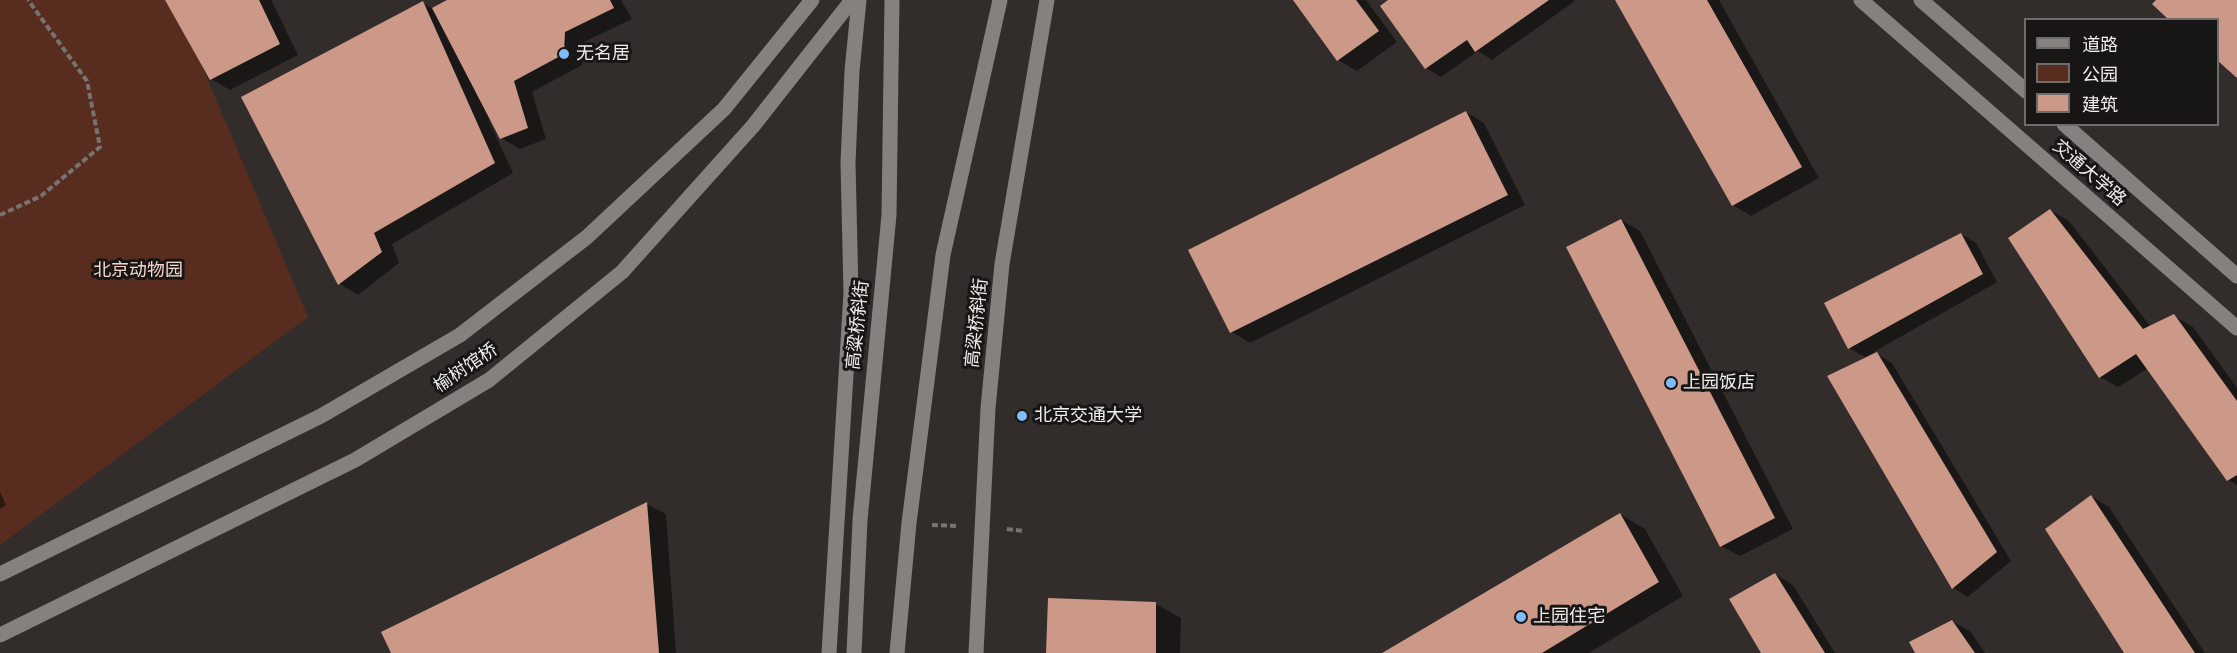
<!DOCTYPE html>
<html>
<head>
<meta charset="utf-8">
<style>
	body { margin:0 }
	#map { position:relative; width:2237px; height:653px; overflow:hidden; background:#322d2b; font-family:"IBM Plex Sans","Noto Sans SC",sans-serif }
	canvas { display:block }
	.legend { position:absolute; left:2024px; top:18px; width:195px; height:108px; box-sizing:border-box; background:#181615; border:2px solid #6e6c6b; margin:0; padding:8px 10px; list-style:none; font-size:18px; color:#f0edec }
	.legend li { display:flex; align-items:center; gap:12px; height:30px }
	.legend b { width:30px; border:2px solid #6e6c6b }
</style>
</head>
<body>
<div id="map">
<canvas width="2237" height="653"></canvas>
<ul class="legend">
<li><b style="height:8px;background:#85817f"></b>道路</li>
<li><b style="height:16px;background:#582d1f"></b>公园</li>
<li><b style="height:16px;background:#cc9887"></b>建筑</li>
</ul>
</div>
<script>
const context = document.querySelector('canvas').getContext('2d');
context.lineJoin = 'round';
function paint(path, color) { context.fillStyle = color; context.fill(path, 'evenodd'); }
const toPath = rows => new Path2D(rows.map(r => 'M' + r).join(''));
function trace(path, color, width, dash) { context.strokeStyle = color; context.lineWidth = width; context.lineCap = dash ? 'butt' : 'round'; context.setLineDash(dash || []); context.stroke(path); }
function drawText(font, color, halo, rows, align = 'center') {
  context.font = font + ' "IBM Plex Sans","Noto Sans SC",sans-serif'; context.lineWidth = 6; context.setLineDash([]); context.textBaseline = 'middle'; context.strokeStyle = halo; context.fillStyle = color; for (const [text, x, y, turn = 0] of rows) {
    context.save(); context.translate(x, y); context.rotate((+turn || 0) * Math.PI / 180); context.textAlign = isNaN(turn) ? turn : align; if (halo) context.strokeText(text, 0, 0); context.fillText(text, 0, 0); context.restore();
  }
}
paint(toPath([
	[0,0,174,0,308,317,0,545]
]), '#582d1f');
paint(toPath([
	[167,0,271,0,298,55,230,90,211,79],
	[450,0,621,0,632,19,584,42,582,65,532,92,546,139,520,149,501,138,492,120,489,121,513,173,392,244,399,263,358,295,340,284,243,97,423,3,433,9],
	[1295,0,1366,0,1397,42,1357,71,1338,60],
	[1391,0,1574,0,1575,1,1492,60,1478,51,1441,77,1426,68],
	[1617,0,1719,0,1819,178,1751,216,1733,205],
	[2158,0,2237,0,2237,76,2218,59,2218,20],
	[1466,112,1484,123,1525,205,1250,343,1232,332],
	[2050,210,2069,221,2151,327,2174,316,2193,327,2237,388,2237,485,2228,480,2149,368,2118,387,2100,377],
	[1621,220,1640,231,1793,529,1740,556,1721,546],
	[1961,234,1976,243,1997,282,1865,357,1849,348],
	[1877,354,1892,363,2011,561,1968,597,1953,588,1829,377],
	[0,492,6,505,0,509],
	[2091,496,2109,507,2205,653,2125,653],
	[647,504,666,514,676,653,393,653,383,633],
	[1620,514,1645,529,1683,596,1589,653,1385,653],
	[1775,574,1793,585,1835,653,1762,653],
	[1156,604,1181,618,1180,653,1048,653],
	[1952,621,1971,632,1985,653,1917,653]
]), '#0007');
paint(toPath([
	[165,0,259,0,280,44,210,80],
	[447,0,610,0,614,8,565,32,564,54,514,81,528,128,500,139,432,8],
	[1293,0,1356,0,1379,31,1337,61],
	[1388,0,1549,0,1475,52,1467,40,1425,69,1380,6],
	[1615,0,1707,0,1802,167,1732,206],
	[2156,0,2237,0,2237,78,2218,61,2218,20,2169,20,2152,4],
	[423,1,495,163,374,233,382,252,338,285,241,97],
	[1466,111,1508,195,1230,333,1188,250],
	[2050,209,2143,329,2174,314,2237,401,2237,475,2227,481,2136,354,2099,378,2008,238],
	[1621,219,1775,518,1720,547,1566,247],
	[1961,233,1983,274,1848,349,1824,303],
	[1877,352,1997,552,1952,589,1827,376],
	[2091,495,2195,653,2124,653,2045,529],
	[647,502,659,653,391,653,381,632],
	[1620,513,1659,582,1542,653,1382,653],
	[1775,573,1825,653,1761,653,1729,599],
	[1048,598,1156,602,1156,653,1046,653],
	[1952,620,1975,653,1915,653,1909,642]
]), '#cc9887');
trace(toPath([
	[0,215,41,196,100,147,87,81,28,0],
	[932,525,958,526],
	[1007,529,1024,531]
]), '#777371', 4, [6, 3]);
trace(toPath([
	[1861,0,2237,328],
	[1921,0,2026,91],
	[2064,124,2237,276],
	[0,574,321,416,460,335,587,237,724,109,812,0],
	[0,635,355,460,489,380,622,272,753,126,852,0],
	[829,653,851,293,848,163,852,71,859,0],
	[854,653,860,520,889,215,892,0],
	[897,653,909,523,943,255,1000,0],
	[976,653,988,408,1002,264,1047,0]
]), '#85817f', 15);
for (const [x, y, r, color] of [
	[564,54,6,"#7fbdfa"],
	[1671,383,6,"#7fbdfa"],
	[1022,416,6,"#7fbdfa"],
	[1521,617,6,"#7fbdfa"]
]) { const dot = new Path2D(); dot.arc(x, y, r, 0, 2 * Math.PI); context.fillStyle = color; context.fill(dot); trace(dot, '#181615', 2); }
drawText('18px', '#f0edec', '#181615', [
	["无名居",576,54],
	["上园饭店",1683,383],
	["北京交通大学",1034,416],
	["上园住宅",1533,617]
], 'left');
drawText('18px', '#f0edec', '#181615', [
	["交通大学路",2089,173,41],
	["高梁桥斜街",977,323,-84],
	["高粱桥斜街",858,325,-84],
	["榆树馆桥",466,368,-34]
]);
drawText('18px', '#f6d5cb', '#181615', [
	["北京动物园",138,271]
]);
</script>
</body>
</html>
